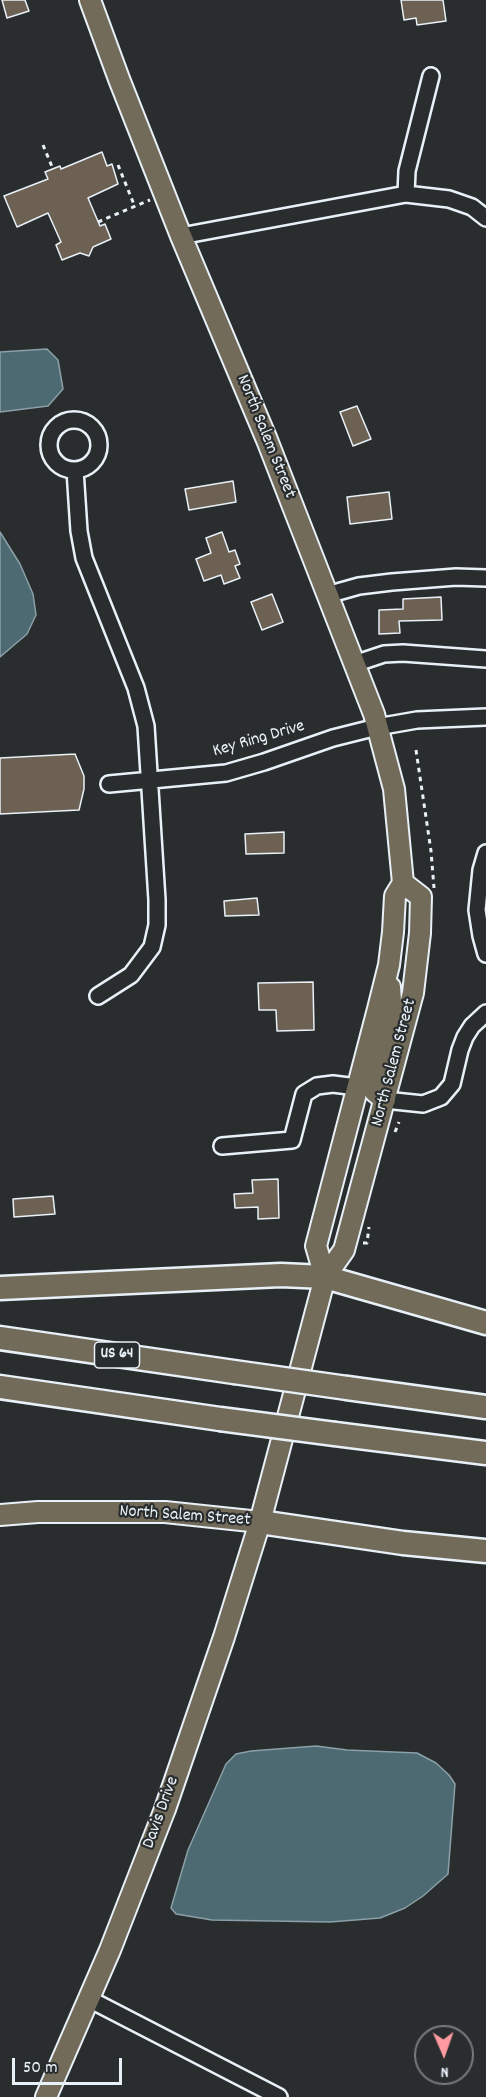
<!DOCTYPE html>
<html>
<head>
<meta charset="utf-8">
<style>
	body { margin:0 }
	#map { position:relative; width:486px; height:2097px; overflow:hidden; background:#2a2d2e; font-family:Dekko,sans-serif }
	canvas { display:block }
	.north { position:absolute; left:414px; top:2025px; width:60px; height:60px; box-sizing:border-box; background:#2a2d2e; border:2px solid #767b7f; border-radius:50%; rotate:178deg; font-size:16px; font-weight:700; line-height:24px; text-align:center; color:#e8f1f8 }
	.north::after { content:''; display:block; margin:auto; width:21px; height:27px; background:#ff9aa2; clip-path:polygon(50% 0,100% 100%,50% 72%,0 100%) }
	.scale { position:absolute; left:12px; top:2058px; width:110px; height:27px; box-sizing:border-box; border:3px solid #e8f1f8; border-top:0; padding-left:8px; font-size:18px; line-height:21px; white-space:nowrap; color:#e8f1f8; -webkit-text-stroke:4px #2a2d2e; paint-order:stroke }
</style>
</head>
<body>
<div id="map">
<canvas width="486" height="2097"></canvas>
<div class="north">N</div>
<div class="scale">50 m</div>
</div>
<script>
const context = document.querySelector('canvas').getContext('2d');
context.lineJoin = 'round';
function paint(path, color) { context.fillStyle = color; context.fill(path, 'evenodd'); }
const toPath = rows => new Path2D(rows.map(r => 'M' + r).join(''));
function trace(path, color, width, dash) { context.strokeStyle = color; context.lineWidth = width; context.lineCap = dash ? 'butt' : 'round'; context.setLineDash(dash || []); context.stroke(path); }
function drawText(font, color, halo, rows, align = 'center') {
  context.font = font + ' Dekko,sans-serif'; context.lineWidth = 4.5; context.setLineDash([]); context.textBaseline = 'middle'; context.strokeStyle = halo; context.fillStyle = color; for (const [text, x, y, turn = 0] of rows) {
    context.save(); context.translate(x, y); context.rotate((+turn || 0) * Math.PI / 180); context.textAlign = isNaN(turn) ? turn : align; if (halo) context.strokeText(text, 0, 0); context.fillText(text, 0, 0); context.restore();
  }
}
const water = toPath([
	[47,349,58,360,63,389,48,406,0,412,0,352,47,349],
	[0,532,20,564,33,594,36,615,27,634,0,657,0,532],
	[316,1746,347,1750,417,1753,436,1763,449,1775,455,1784,448,1874,423,1896,405,1908,380,1918,330,1922,212,1920,176,1914,171,1908,188,1850,226,1764,236,1754,251,1751,316,1746]
]);
paint(water, '#4d6a72');
trace(water, '#8ba0a8', 1.5);
const building = toPath([
	[2,0,25,0,29,11,7,18,2,0],
	[401,0,443,0,446,21,417,25,416,18,404,20,401,0],
	[102,152,107,166,112,164,118,184,88,198,100,226,105,224,111,239,93,247,89,256,80,253,62,260,56,245,61,242,48,213,17,227,4,196,48,179,45,172,60,166,61,169,102,152],
	[357,406,371,439,353,446,340,412,357,406],
	[233,481,236,502,189,510,185,489,233,481],
	[389,492,392,519,350,524,347,497,389,492],
	[222,532,229,552,235,550,240,564,235,566,240,578,224,584,221,575,204,581,196,559,211,553,206,538,222,532],
	[272,594,283,622,262,630,251,602,272,594],
	[441,597,442,620,399,621,400,633,379,634,379,610,403,609,403,599,441,597],
	[75,754,84,776,84,789,79,810,0,814,0,758,75,754],
	[284,832,284,853,246,854,245,834,284,832],
	[257,898,259,915,225,916,224,901,257,898],
	[313,982,314,1030,277,1031,276,1010,259,1010,258,983,313,982],
	[278,1179,279,1218,258,1219,258,1207,235,1208,234,1194,253,1193,252,1180,278,1179],
	[53,1196,55,1214,14,1217,13,1199,53,1196]
]);
paint(building, '#6c6153');
trace(building, '#e8f1f8', 1.5);
const minor = toPath([
	[431,76,407,171,406,194,449,199,472,207,486,218],
	[181,236,406,194],
	'49 445a25 25 0 1 1 50 0a25 25 0 1 1-50 0Z',
	[75,470,79,531,84,558,136,688,146,726,157,900,157,925,152,947,131,975,98,996],
	[327,595,359,586,392,582,456,577,486,578],
	[354,664,384,654,403,653,486,659],
	[109,784,226,773,264,762,333,738,377,727,417,720,486,717],
	[486,853,481,870,477,910,481,936,486,954],
	[385,1100,423,1104,441,1097,452,1084,460,1050,465,1037,472,1026,486,1013],
	[222,1146,292,1140,304,1094,317,1086,333,1084,357,1087],
	[89,1999,279,2097]
]);
const major = toPath([
	[90,0,119,79,181,236,267,440,374,714,394,789,403,883,395,896,393,932,389,965,378,1009,316,1246,325,1277],
	[385,1100,375,1092,374,1085,392,1016,390,987],
	[0,1515,38,1512,165,1512,260,1522],
	[46,2097,110,1950,165,1809,224,1637,260,1522,325,1277,344,1250,413,993,420,933,421,897,403,883]
]);
const highway = toPath([
	[0,1288,281,1275,325,1277,486,1323],
	[0,1338,234,1372],
	[0,1387,220,1419],
	[347,1388,486,1407],
	[335,1434,486,1453],
	[260,1522,403,1543,486,1551]
]);
trace(minor, '#e8f1f8', 20);
trace(major, '#e8f1f8', 24);
trace(highway, '#e8f1f8', 27);
trace(toPath([
	[43,145,53,169],
	[118,165,135,207],
	[98,222,150,200],
	[416,750,431,851,434,888],
	[395,1132,399,1122],
	[363,1243,367,1243,369,1227]
]), '#e8f1f8', 3, [4.5, 4.5]);
trace(minor, '#2a2d2e', 15);
trace(major, '#736b5a', 20);
trace(highway, '#736b5a', 22);
const highwayBridge = toPath([
	[234,1372,347,1388],
	[220,1419,335,1434]
]);
trace(highwayBridge, '#e8f1f8', 27, []);
trace(highwayBridge, '#736b5a', 22);
for (const [x, y, w] of [
	[117,1355,45]
]) { const box = new Path2D(); box.roundRect(x - w / 2, y - 13, w, 26, 4.5); context.fillStyle = '#2a2d2e'; context.fill(box); trace(box, '#e8f1f8', 1.5); }
drawText('bold 16px', '#e8f1f8', null, [
	["US 64",117,1355]
]);
drawText('18px', '#e8f1f8', '#2a2d2e', [
	["North Salem Street",265,437,68],
	["Key Ring Drive",259,740,-16],
	["North Salem Street",395,1063,-75],
	["North Salem Street",185,1517,4],
	["Davis Drive",162,1813,-70]
]);
</script>
</body>
</html>
